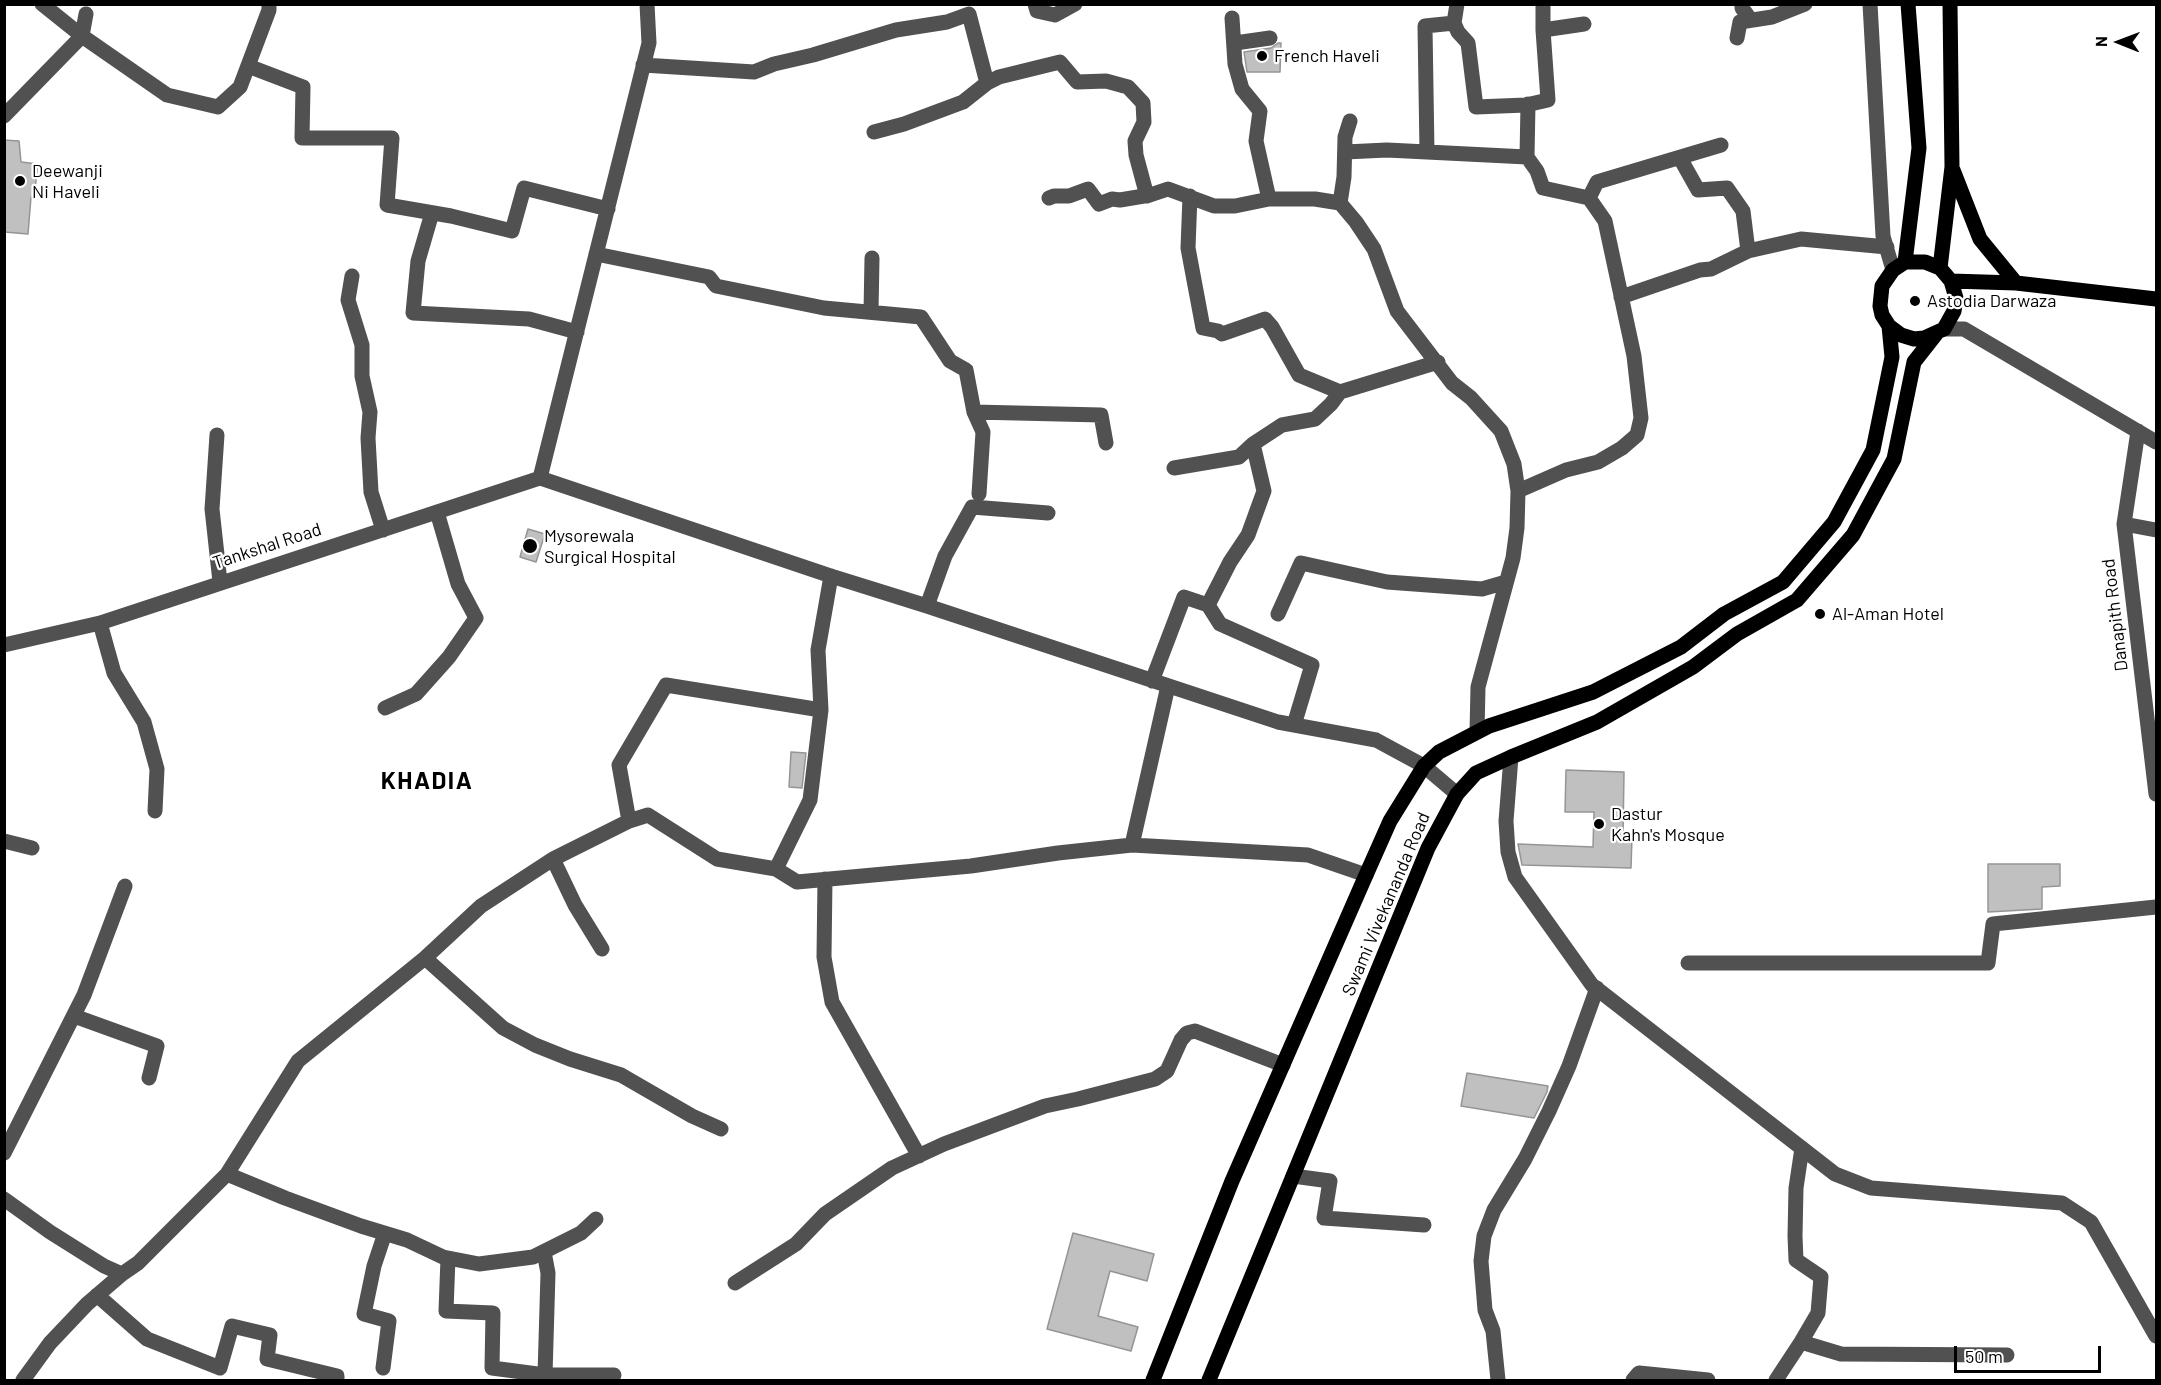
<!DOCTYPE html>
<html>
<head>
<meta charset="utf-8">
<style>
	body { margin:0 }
	#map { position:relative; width:2161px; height:1385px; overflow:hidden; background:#fff; font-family:Barlow,sans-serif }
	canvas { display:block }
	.frame { position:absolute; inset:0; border:6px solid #000; pointer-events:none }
	.north { position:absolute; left:2089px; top:12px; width:60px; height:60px; -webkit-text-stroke:4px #fff; paint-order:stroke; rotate:271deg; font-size:16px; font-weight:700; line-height:24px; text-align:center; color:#000 }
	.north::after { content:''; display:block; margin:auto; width:21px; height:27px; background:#000; clip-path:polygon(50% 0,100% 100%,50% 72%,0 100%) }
	.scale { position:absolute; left:1954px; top:1346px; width:147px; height:27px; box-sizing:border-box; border:3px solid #000; border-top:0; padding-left:8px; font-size:18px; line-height:21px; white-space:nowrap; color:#000; -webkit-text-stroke:4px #fff; paint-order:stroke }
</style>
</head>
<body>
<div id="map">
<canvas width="2161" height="1385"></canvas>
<div class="frame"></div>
<div class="north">N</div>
<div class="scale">50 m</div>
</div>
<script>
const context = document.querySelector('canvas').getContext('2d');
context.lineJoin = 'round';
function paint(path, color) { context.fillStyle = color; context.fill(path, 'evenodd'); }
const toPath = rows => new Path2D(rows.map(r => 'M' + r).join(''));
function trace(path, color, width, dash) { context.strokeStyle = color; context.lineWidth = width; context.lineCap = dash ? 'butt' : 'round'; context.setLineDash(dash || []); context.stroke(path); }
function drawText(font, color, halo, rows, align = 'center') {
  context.font = font + ' Barlow,sans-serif'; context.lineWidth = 4.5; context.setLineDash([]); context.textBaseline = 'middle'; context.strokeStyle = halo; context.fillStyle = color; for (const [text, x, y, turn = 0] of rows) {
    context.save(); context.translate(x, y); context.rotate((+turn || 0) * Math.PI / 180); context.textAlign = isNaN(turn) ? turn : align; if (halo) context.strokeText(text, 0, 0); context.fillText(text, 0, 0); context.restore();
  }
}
const building = toPath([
	[1278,43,1281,43,1280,72,1247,72,1244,52,1271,48,1278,43],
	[4,140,19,141,21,162,38,164,34,198,31,197,28,234,4,232,4,140],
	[528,529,545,534,536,562,520,557,528,529],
	[791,752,806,753,802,788,789,787,791,752],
	[1566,770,1624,772,1623,837,1632,837,1631,868,1522,865,1518,844,1593,847,1594,812,1565,812,1566,770],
	[1988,864,2060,864,2060,886,2042,887,2042,909,1988,912,1988,864],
	[1467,1073,1548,1086,1547,1092,1534,1118,1461,1106,1467,1073],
	[1073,1233,1154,1254,1147,1281,1110,1271,1098,1316,1138,1327,1131,1351,1047,1329,1073,1233]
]);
paint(building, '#c0c0c0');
trace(building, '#959595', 1.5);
trace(toPath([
	[42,4,82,36,167,95,218,107,240,87,269,10,269,4],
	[1035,4,1037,11,1055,15,1075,4],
	[1457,4,1454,23,1458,32,1468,43,1476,107,1526,105,1548,100,1543,30,1584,24],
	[1742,4,1742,8,1750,19],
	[1870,4,1883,236,1893,270],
	[1232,18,1235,64,1242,89,1260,111,1256,141,1269,199],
	[1543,30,1543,4],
	[1737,38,1740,22,1772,17,1805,4],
	[1235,43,1270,38],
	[643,65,754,72,774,64,813,55,896,30,947,22,969,14,987,83],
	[248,66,303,87,302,138,392,138,387,205,451,216,512,231,524,188,608,209],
	[4,116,82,36,86,14],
	[1350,121,1345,137,1344,177,1340,203,1356,222,1374,249,1397,311,1452,383,1471,398,1501,431,1514,464,1518,491,1517,528,1513,558,1478,687,1477,732],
	[874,132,904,124,963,102,987,83,999,77,1060,62,1077,82,1106,81,1128,87,1143,103,1144,122,1135,141,1136,155,1147,196],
	[1345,152,1387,150,1527,157,1537,171,1543,188,1589,198],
	[1427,152,1425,26,1454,23],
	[1527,157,1528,104],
	[1680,158,1698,190,1727,188,1743,211,1748,251,1801,239,1887,247],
	[1190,196,1188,248,1203,328,1218,331,1222,334,1265,319,1272,327,1299,375,1340,392],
	[1049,198,1054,196,1069,196,1088,189,1099,204,1112,199,1120,200,1150,195,1168,189,1214,206,1235,206,1269,199,1315,199,1340,203],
	[432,213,418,261,413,313,529,319,577,332],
	[596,254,709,277,716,286,824,308,921,317,950,361,966,370,974,412,983,432,979,494],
	[352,276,348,300,362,345,362,376,370,412,368,438,371,492,383,530],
	[1621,297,1700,270,1711,269,1748,251],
	[871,312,872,258],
	[1944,329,1964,329,2156,442],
	[974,412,1101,415,1106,443],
	[2138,431,2124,524,2156,794],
	[217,435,212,509,220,582],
	[1174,468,1239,457,1253,444,1282,425,1315,419,1331,404,1340,392,1438,362],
	[540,478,831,576,927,606,1278,722,1376,740,1424,766,1457,794],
	[540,478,649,43,647,4],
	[1518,491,1566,470,1598,462,1622,448,1637,435,1641,418,1634,356,1605,221,1589,198,1597,182,1721,145],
	[2124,524,2156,530],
	[1208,605,1230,562,1248,535,1264,491,1253,444],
	[927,606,945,556,972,507,1048,513],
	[1278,614,1301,563,1387,582,1482,589,1506,582],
	[100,623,114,673,144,722,157,769,155,811],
	[4,645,100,623,540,478],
	[1152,681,1184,597,1208,605,1220,624,1312,665,1294,725],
	[385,708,416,694,449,657,476,618,458,584,437,512],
	[1511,757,1506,821,1508,852,1515,877,1592,985,1835,1174,1871,1188,2062,1203,2091,1222,2156,1336],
	[629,821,619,765,666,685,821,710],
	[4,841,32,848],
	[1132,845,1168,686],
	[553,859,575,905,602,949],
	[776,869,797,882,971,866,1058,853,1132,845,1308,855,1366,875],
	[825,879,824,957,832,1002,919,1156],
	[425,958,503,1028,535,1045,570,1059,621,1075,692,1116,721,1129],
	[1688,963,1988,963,1993,924,2156,907],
	[74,1016,157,1046,149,1078],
	[4,1153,84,995,125,886],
	[227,1174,285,1198,361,1226,407,1240,443,1257,479,1264,533,1257,581,1233,596,1219],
	[1293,1176,1330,1181,1324,1218,1424,1225],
	[4,1199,50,1232,104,1266,122,1274,138,1263,227,1174,298,1061,425,958,481,906,553,859,629,821,648,815,717,859,776,869,810,800,821,710,818,650,831,576],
	[544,1252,548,1273,545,1375],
	[448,1258,446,1311,493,1313,492,1368,545,1375,614,1375],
	[735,1283,796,1244,825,1214,892,1168,944,1144,1045,1106,1078,1099,1155,1079,1167,1071,1181,1040,1187,1033,1195,1031,1283,1065],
	[97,1295,147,1339,220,1368,232,1326,270,1335,267,1359,337,1376,337,1380],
	[1801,1342,1818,1313,1821,1277,1796,1260,1795,1236,1796,1188,1802,1148],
	[383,1368,389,1321,364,1314,374,1266,385,1233],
	[23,1380,50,1343,87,1304,122,1274],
	[1498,1380,1493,1331,1485,1310,1481,1261,1484,1236,1494,1210,1525,1159,1549,1111,1569,1066,1597,988],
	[1633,1380,1639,1373,1708,1380],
	[1776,1380,1801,1342,1841,1354,2007,1355]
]), '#515151', 15);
trace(toPath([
	[1953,170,1980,239,2016,283],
	[1905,262,1919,148,1908,4],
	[1940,268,1952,167,1950,4],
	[1951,281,2016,283,2156,299],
	[1153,1380,1232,1181,1366,875,1390,821,1424,766,1439,752,1489,726,1593,692,1681,647,1724,614,1783,582,1834,522,1873,450,1892,357,1889,326,1882,315,1880,306,1882,286,1893,270,1905,262,1925,262,1940,268,1951,281,1956,298,1954,311,1944,329,1924,338,1914,339,1901,335,1889,326],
	[1209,1380,1428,848,1457,794,1476,773,1511,757,1597,722,1693,667,1737,634,1797,600,1853,535,1894,459,1914,362,1936,334]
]), '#000', 15);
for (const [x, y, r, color] of [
	[1262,56,6,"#000"],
	[20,181,6,"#000"],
	[1915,301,6,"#000"],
	[530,546,8,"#000"],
	[1820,614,6,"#000"],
	[1599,824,6,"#000"]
]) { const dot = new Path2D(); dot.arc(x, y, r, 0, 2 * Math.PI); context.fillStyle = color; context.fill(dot); trace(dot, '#fff', 2); }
drawText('18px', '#000', '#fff', [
	["French Haveli",1274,56],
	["Deewanji",32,171],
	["Ni Haveli",32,192],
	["Astodia Darwaza",1927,301],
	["Mysorewala",544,536],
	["Surgical Hospital",544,557],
	["Al-Aman Hotel",1832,614],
	["Dastur",1611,814],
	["Kahn's Mosque",1611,835]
], 'left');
drawText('18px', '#000', '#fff', [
	["Tankshal Road",267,546,-18],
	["Danapith Road",2115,615,-97],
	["Swami Vivekananda Road",1386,904,-67]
]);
context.letterSpacing = '1.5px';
drawText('bold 24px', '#000', '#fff', [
	["KHADIA",427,781]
]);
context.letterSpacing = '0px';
</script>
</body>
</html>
